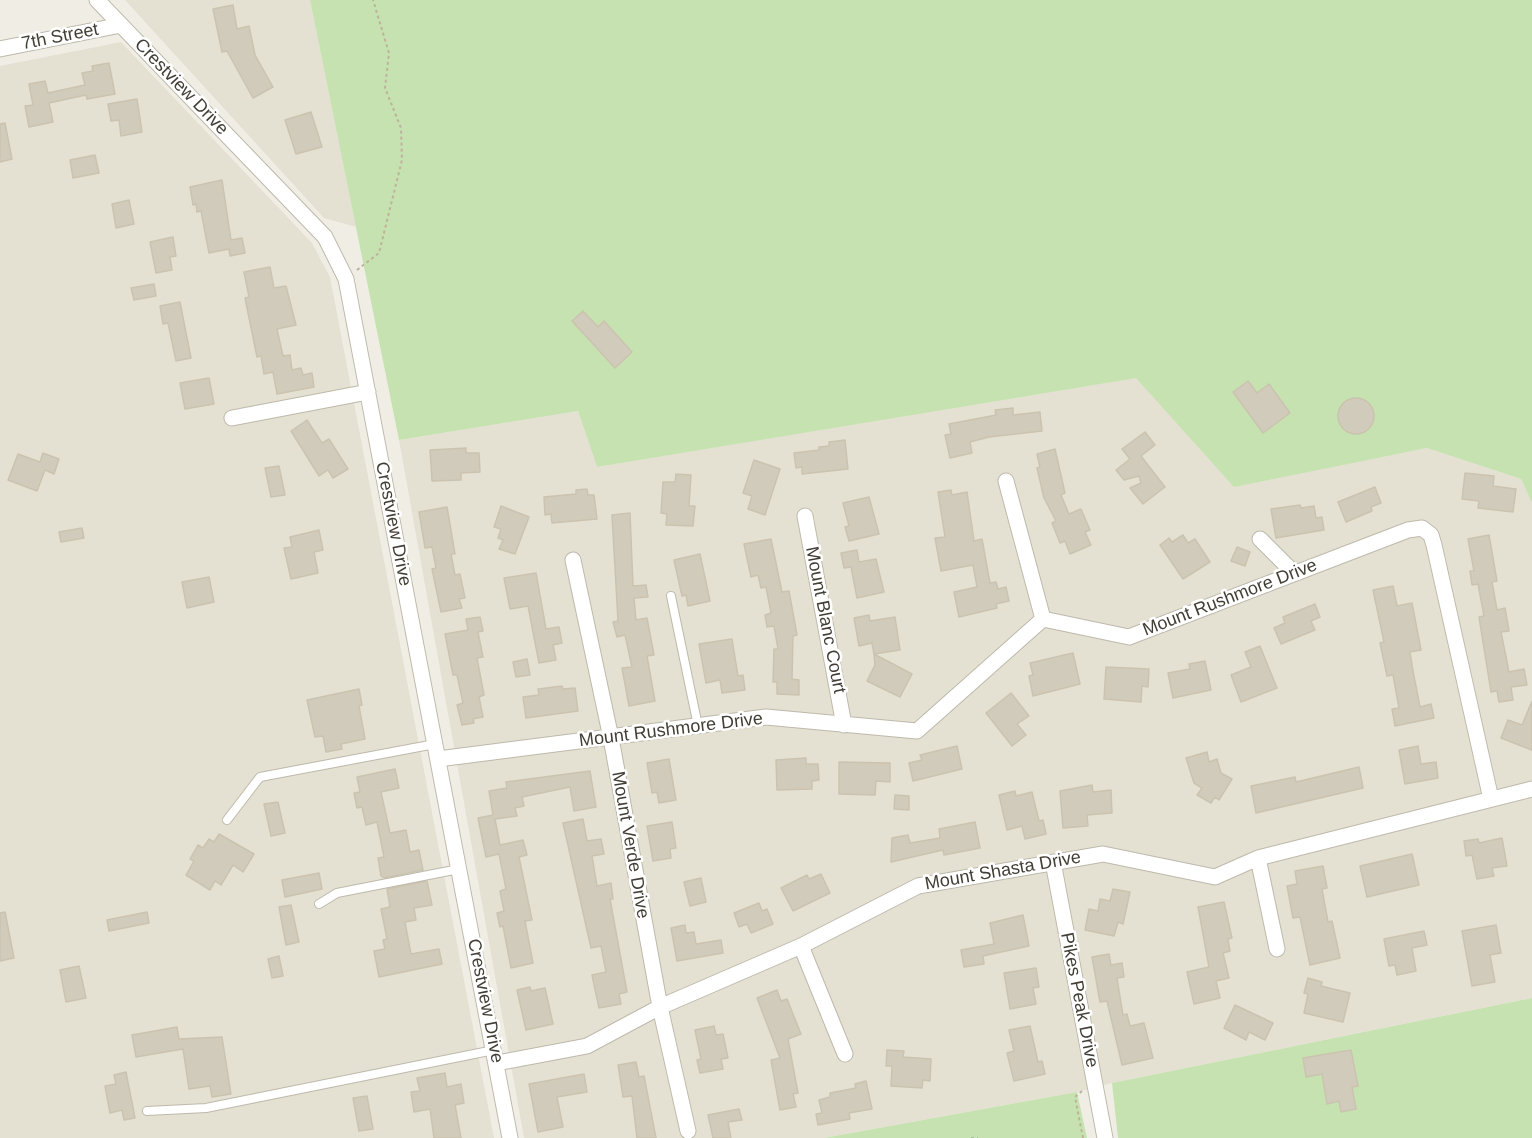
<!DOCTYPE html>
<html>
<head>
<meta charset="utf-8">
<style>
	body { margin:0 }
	canvas { display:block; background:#f0eee4 }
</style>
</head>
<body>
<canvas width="1532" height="1138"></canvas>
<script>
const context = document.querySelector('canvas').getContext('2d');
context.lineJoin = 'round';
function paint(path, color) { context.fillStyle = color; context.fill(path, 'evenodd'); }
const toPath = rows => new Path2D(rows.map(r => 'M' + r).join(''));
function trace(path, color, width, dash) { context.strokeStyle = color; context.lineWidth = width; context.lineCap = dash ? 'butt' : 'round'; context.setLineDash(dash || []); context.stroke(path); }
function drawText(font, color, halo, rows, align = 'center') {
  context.font = font + ' Helvetica,sans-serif'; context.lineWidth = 5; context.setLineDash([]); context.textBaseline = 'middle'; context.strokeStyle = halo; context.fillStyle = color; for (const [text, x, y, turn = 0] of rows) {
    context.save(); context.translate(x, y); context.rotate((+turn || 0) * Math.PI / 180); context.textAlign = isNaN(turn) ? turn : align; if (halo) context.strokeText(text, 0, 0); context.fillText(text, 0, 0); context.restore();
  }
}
paint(toPath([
	[125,0,310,0,356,227,324,218],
	[121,42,312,243,330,277,494,1138,0,1138,0,66],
	[1136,377,1234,486,1427,448,1521,479,1532,503,1532,998,1112,1083,1077,1092,824,1138,524,1138,399,440,578,411,597,467]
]), '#e4e1d3');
paint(toPath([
	[310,0,1532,0,1532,503,1521,479,1427,448,1234,487,1136,378,597,467,578,411,399,440],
	[1532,998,1532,1138,1118,1138,1112,1083],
	[1077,1092,1087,1138,824,1138]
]), '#c6e2b0');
const building = toPath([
	[233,5,237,29,249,26,255,55,273,87,253,98,227,51,222,52,213,9,233,5],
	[109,63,115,94,87,99,86,95,49,103,53,122,29,127,25,106,33,105,29,84,45,81,48,93,85,85,82,73,93,71,92,66,109,63],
	[137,99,142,132,121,136,119,120,111,121,108,104,137,99],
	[311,112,322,147,296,154,285,120,311,112],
	[5,123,12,159,0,162,0,124,5,123],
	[95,155,99,173,73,178,70,160,95,155],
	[222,180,231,240,242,238,245,253,230,256,229,249,209,253,201,211,197,212,196,204,193,205,190,187,222,180],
	[129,200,134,224,116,228,112,204,129,200],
	[173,237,176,256,170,257,172,270,156,273,150,242,173,237],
	[270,267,274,288,286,286,296,325,277,329,283,356,290,355,292,370,301,368,303,375,312,373,314,387,277,394,273,372,264,374,261,356,257,357,245,298,249,297,244,272,270,267],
	[154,284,156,296,134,300,131,288,154,284],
	[180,302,191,358,176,361,168,323,163,324,160,306,180,302],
	[583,311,598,327,604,321,632,352,615,368,572,321,583,311],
	[209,378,214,404,185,409,180,383,209,378],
	[1248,381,1257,393,1269,384,1290,413,1263,433,1233,392,1248,381],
	'1338 416a18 18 0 1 1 36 0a18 18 0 1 1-36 0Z',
	[1013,408,1013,415,1040,412,1042,431,989,437,970,442,972,453,950,458,945,435,951,434,949,424,996,415,995,410,1013,408],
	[307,420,322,443,329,439,348,469,333,478,328,470,319,476,291,431,307,420],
	[1145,432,1155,445,1141,456,1165,487,1143,504,1130,488,1141,483,1139,476,1124,480,1116,470,1130,459,1122,449,1145,432],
	[845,440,848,469,802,474,802,467,796,468,794,453,819,450,819,447,829,446,829,442,845,440],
	[466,448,466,453,479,453,480,472,461,473,461,480,432,481,430,450,466,448],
	[1055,449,1065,493,1061,495,1069,514,1081,509,1090,530,1085,532,1091,545,1070,554,1065,541,1060,543,1052,523,1056,521,1044,498,1037,468,1040,467,1037,454,1055,449],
	[43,453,59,459,54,474,45,470,37,491,8,480,18,454,40,462,43,453],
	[754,460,780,469,765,515,748,509,752,496,743,493,754,460],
	[279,466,285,495,271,497,265,468,279,466],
	[1465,473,1494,476,1493,486,1516,489,1513,512,1478,508,1479,501,1462,499,1465,473],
	[676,474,691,475,689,506,695,506,693,526,666,525,667,514,661,513,663,482,675,482,676,474],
	[1375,487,1381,503,1371,507,1372,511,1346,522,1338,502,1375,487],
	[587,489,588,495,594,495,597,519,552,523,551,514,545,515,544,497,576,494,576,490,587,489],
	[951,490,952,495,967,492,974,541,982,539,990,583,996,582,998,589,1006,587,1009,601,996,604,997,608,959,617,954,592,977,587,973,565,941,571,935,538,945,537,938,492,951,490],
	[869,497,879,534,849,541,845,527,849,526,843,503,869,497],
	[1300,505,1301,508,1314,506,1316,518,1322,517,1324,530,1276,538,1271,509,1300,505],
	[501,506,529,517,515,554,499,549,503,540,498,538,501,529,494,527,501,506],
	[447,507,455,554,451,554,455,575,460,574,465,598,459,599,462,608,441,612,432,569,436,568,432,547,425,548,419,512,447,507],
	[630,513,633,586,646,585,648,597,634,598,636,620,647,618,654,655,647,656,655,701,629,706,622,668,632,667,625,635,617,637,613,622,618,621,612,515,630,513],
	[82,528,84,538,61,542,59,532,82,528],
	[319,530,323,550,314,552,318,573,291,579,284,548,292,547,290,537,319,530],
	[1183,535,1188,543,1195,539,1210,562,1183,579,1160,545,1169,538,1172,542,1183,535],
	[1489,535,1497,581,1492,582,1497,610,1505,608,1509,631,1501,632,1509,672,1524,669,1527,685,1511,687,1513,700,1499,702,1497,691,1491,692,1479,617,1484,616,1478,584,1472,585,1470,571,1474,571,1468,539,1489,535],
	[771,539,782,592,789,591,797,635,793,636,792,679,799,680,799,695,777,694,777,682,773,682,774,649,778,649,774,626,767,627,765,615,771,613,766,587,761,588,758,575,751,577,744,544,771,539],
	[1237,547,1250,552,1245,566,1231,561,1237,547],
	[857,550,859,562,876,559,884,592,857,598,851,567,844,568,841,553,857,550],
	[700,554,710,601,688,606,686,595,682,596,674,560,700,554],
	[536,573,546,629,559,627,562,643,553,645,556,660,539,663,528,606,510,609,504,578,536,573],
	[209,577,214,602,187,608,182,582,209,577],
	[1393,586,1397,606,1412,603,1421,650,1410,652,1413,671,1420,707,1431,704,1434,718,1395,726,1392,709,1399,708,1393,675,1387,676,1380,643,1384,642,1373,590,1393,586],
	[1315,604,1320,617,1311,621,1315,630,1281,644,1274,628,1285,623,1283,617,1315,604],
	[869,615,870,621,895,617,900,650,874,654,872,643,859,646,854,618,869,615],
	[480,617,483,631,478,632,483,657,477,658,484,695,479,697,483,717,473,719,474,723,462,725,457,705,463,703,457,675,453,675,445,634,468,630,466,619,480,617],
	[732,639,738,676,743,675,745,690,722,693,720,680,706,683,699,644,732,639],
	[1260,646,1277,688,1241,702,1231,675,1251,667,1245,652,1260,646],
	[1073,653,1080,684,1033,696,1029,676,1033,675,1030,663,1073,653],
	[874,654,912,674,900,697,867,681,875,665,874,654],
	[527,659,530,675,516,677,513,662,527,659],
	[1205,661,1211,690,1173,698,1168,673,1190,669,1189,664,1205,661],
	[1106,667,1149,669,1148,687,1142,686,1141,702,1104,699,1106,667],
	[562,686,563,689,575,688,578,711,526,718,523,697,539,695,538,689,562,686],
	[359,689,362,705,359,706,365,739,341,744,342,749,326,752,323,736,315,737,307,700,359,689],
	[1011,693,1029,716,1017,724,1026,735,1012,746,986,713,1011,693],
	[1532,701,1532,750,1501,738,1508,720,1522,725,1532,701],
	[957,746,962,769,913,781,909,763,922,760,920,755,957,746],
	[1418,746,1421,764,1436,762,1438,778,1405,784,1399,750,1418,746],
	[1207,752,1209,762,1217,759,1221,773,1232,779,1219,800,1215,797,1211,803,1197,795,1202,788,1194,783,1186,758,1207,752],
	[806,758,806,764,818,764,819,780,812,781,812,789,777,790,776,760,806,758],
	[669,759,676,800,659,803,657,792,652,793,647,763,669,759],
	[839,762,890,763,890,782,876,781,875,795,839,794,839,762],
	[1359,767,1363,788,1256,813,1251,786,1295,777,1296,782,1359,767],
	[395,769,399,788,381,792,390,833,406,830,410,852,419,850,423,870,384,878,381,876,378,858,384,857,377,822,366,825,362,807,357,808,354,793,360,792,357,777,395,769],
	[590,771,596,807,574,811,570,787,522,797,524,806,515,808,517,816,495,819,500,845,523,840,527,855,519,857,532,920,525,921,533,963,511,968,503,926,500,927,497,913,504,911,500,891,506,889,499,854,486,857,478,818,493,815,489,791,507,788,506,782,590,771],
	[1092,785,1093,792,1111,790,1112,813,1087,815,1088,826,1063,828,1060,791,1092,785],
	[1015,791,1016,796,1032,792,1039,821,1043,820,1046,834,1025,839,1022,826,1007,830,999,795,1015,791],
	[895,795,909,796,909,810,894,809,895,795],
	[278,802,285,833,271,836,264,804,278,802],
	[583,819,587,841,601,839,604,854,592,856,597,886,611,883,613,899,610,899,627,992,619,994,621,1004,599,1008,592,975,606,972,601,946,591,948,563,823,583,819],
	[672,822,676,848,670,849,671,858,653,861,647,826,672,822],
	[975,822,980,848,944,855,943,850,891,862,892,838,908,835,910,843,940,838,939,829,975,822],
	[219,834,254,854,243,872,233,865,221,885,215,881,210,890,186,875,194,861,190,859,198,845,203,848,209,839,214,842,219,834],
	[1502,838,1507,866,1492,868,1494,876,1477,879,1472,855,1466,856,1464,841,1478,839,1479,843,1502,838],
	[1412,854,1419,885,1367,897,1360,866,1412,854],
	[1323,866,1327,888,1322,889,1328,922,1332,921,1340,958,1310,965,1300,917,1293,918,1287,886,1297,884,1295,871,1323,866],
	[319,873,322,889,285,897,282,880,319,873],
	[821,874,830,893,793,911,781,888,807,875,809,879,821,874],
	[701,878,706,902,690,906,684,882,701,878],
	[427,881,432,905,414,908,416,920,405,922,411,954,439,949,442,964,379,977,374,951,385,949,383,940,387,939,381,909,390,907,387,889,427,881],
	[1113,889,1130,892,1123,924,1118,922,1114,936,1085,930,1089,909,1098,911,1100,899,1110,901,1113,889],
	[1224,902,1232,938,1228,939,1230,951,1223,953,1229,978,1216,981,1220,998,1194,1004,1187,972,1209,967,1198,907,1224,902],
	[759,903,762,911,767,909,773,924,751,933,747,924,739,927,734,913,759,903],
	[291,905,299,942,286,945,279,907,291,905],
	[5,912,14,958,0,961,0,913,5,912],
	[147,912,149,923,109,931,107,920,147,912],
	[1023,915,1029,946,983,956,984,964,964,967,961,950,994,944,990,923,1023,915],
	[685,925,686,933,694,932,696,944,721,940,723,953,677,961,671,928,685,925],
	[1496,925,1501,953,1490,955,1495,982,1472,986,1462,931,1496,925],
	[1424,931,1427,945,1412,948,1416,971,1397,975,1395,965,1389,966,1384,939,1424,931],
	[1109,954,1111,965,1122,963,1124,977,1117,978,1123,1015,1127,1014,1130,1026,1144,1023,1153,1058,1122,1065,1107,1001,1100,1002,1092,957,1109,954],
	[279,956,283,976,272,978,268,959,279,956],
	[79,966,86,998,66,1002,60,970,79,966],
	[1036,968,1039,987,1033,988,1036,1004,1010,1009,1004,973,1036,968],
	[1308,978,1322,982,1321,986,1350,993,1343,1022,1304,1013,1308,994,1304,993,1308,978],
	[530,987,531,991,545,988,553,1024,526,1030,517,990,530,987],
	[777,990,781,1001,787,999,801,1034,788,1039,798,1093,793,1094,796,1107,780,1110,771,1060,780,1058,757,998,777,990],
	[1235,1005,1273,1023,1265,1040,1249,1032,1246,1040,1224,1028,1235,1005],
	[714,1026,716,1035,723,1034,728,1058,721,1059,723,1069,700,1073,697,1060,701,1059,695,1030,714,1026],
	[1030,1026,1038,1062,1042,1061,1045,1074,1014,1081,1007,1053,1014,1051,1009,1030,1030,1026],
	[177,1027,179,1039,222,1037,231,1094,212,1097,210,1086,189,1089,183,1049,136,1057,132,1035,177,1027],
	[887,1050,904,1051,903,1057,931,1059,930,1081,923,1080,922,1088,891,1086,892,1066,886,1066,887,1050],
	[1351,1050,1358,1086,1352,1087,1356,1109,1341,1112,1339,1101,1327,1104,1322,1074,1306,1077,1303,1058,1351,1050],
	[636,1062,639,1077,644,1076,656,1138,637,1138,632,1096,623,1097,618,1065,636,1062],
	[126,1072,135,1118,124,1120,122,1110,110,1113,105,1086,116,1084,114,1075,126,1072],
	[445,1073,447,1087,461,1084,464,1103,455,1105,461,1138,434,1138,430,1109,414,1112,411,1092,420,1091,417,1078,445,1073],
	[584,1074,587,1092,557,1097,563,1127,538,1132,529,1084,584,1074],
	[866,1081,872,1109,849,1113,850,1119,818,1125,816,1114,822,1113,819,1100,830,1097,830,1093,856,1088,855,1084,866,1081],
	[367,1096,373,1129,359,1131,353,1098,367,1096],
	[739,1109,742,1120,728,1122,731,1138,713,1138,708,1115,739,1109]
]);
paint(building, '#d1cbbb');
trace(building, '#cbc3af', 1.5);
const service = toPath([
	[671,596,698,726],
	[227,820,260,777,435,744],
	[319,904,337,893,459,869],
	[147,1111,206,1108,494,1050]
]);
const minor = toPath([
	[97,0,325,237,346,279,510,1138],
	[0,49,121,25],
	[232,418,368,392],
	[1006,481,1043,619],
	[805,516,844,725],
	[1260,539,1294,573],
	[573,560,611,738,660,1007,688,1131],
	[438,759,766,717,917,731,1043,619,1129,637,1408,530,1422,528,1431,535,1434,545,1491,799],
	[1258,858,1277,949],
	[1053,862,1105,1138],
	[801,946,845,1054],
	[497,1063,587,1046,660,1007,801,946,918,886,1103,854,1215,877,1258,858,1532,789]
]);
trace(service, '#beb9ab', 10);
trace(minor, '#beb9ab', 17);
trace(toPath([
	[357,270,379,253,402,160,401,128,385,88,389,53,373,0],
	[1082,1091,1075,1097,1083,1138],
	[971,1138,978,1138]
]), '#bbb49b', 2, [3, 3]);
trace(service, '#fff', 8);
trace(minor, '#fff', 15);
drawText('18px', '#423e35', '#fff', [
	["7th Street",60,37,-11],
	["Crestview Drive",181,87,46],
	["Crestview Drive",393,524,79],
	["Mount Rushmore Drive",1230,598,-21],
	["Mount Blanc Court",825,620,79],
	["Mount Rushmore Drive",671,730,-7],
	["Mount Verde Drive",630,845,80],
	["Mount Shasta Drive",1003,871,-10],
	["Pikes Peak Drive",1079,1000,79],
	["Crestview Drive",485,1001,79]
]);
</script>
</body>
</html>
